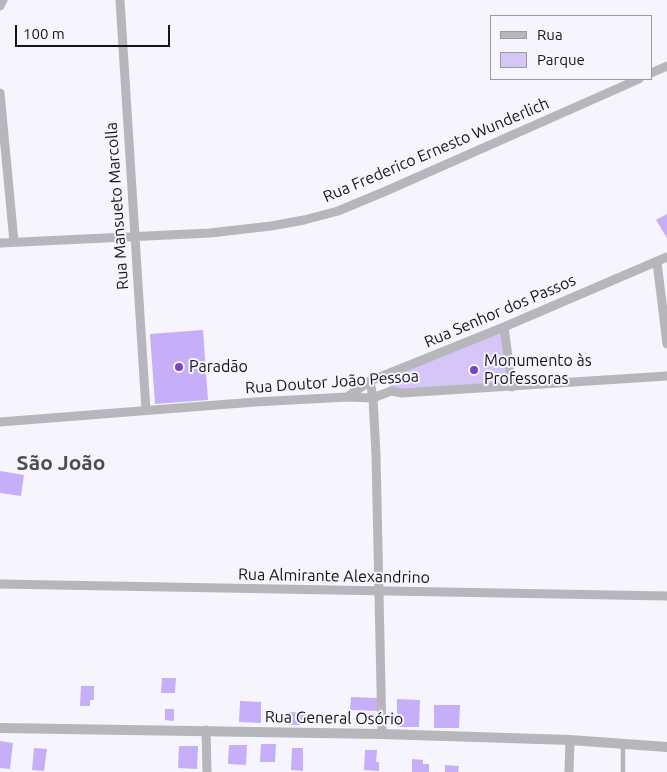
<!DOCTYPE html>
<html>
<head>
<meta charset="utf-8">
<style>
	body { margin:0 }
	#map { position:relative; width:667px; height:772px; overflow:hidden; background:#f6f4fd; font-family:Ubuntu,sans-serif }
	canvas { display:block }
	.legend { position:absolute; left:490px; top:15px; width:162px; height:65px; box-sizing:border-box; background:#f6f4fd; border:1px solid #9c9aa1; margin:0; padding:6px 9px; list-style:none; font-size:15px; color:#151418 }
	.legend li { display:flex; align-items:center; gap:10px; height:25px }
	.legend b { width:25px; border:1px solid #9c9aa1 }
	.scale { position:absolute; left:15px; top:25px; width:155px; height:22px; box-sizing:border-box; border:2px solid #151418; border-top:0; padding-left:6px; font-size:15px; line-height:18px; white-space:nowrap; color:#151418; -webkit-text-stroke:4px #f6f4fd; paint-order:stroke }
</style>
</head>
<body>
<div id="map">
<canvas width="667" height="772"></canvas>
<ul class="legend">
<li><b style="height:6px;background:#b7b6ba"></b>Rua</li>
<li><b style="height:14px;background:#d6c6f8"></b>Parque</li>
</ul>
<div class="scale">100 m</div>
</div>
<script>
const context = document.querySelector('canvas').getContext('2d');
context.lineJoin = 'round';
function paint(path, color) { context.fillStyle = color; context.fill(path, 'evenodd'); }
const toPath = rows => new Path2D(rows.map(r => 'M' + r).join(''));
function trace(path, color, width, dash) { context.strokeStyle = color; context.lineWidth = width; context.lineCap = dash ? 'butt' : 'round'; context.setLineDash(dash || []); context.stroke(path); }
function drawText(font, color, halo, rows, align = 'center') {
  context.font = font + ' Ubuntu,sans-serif'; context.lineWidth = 4; context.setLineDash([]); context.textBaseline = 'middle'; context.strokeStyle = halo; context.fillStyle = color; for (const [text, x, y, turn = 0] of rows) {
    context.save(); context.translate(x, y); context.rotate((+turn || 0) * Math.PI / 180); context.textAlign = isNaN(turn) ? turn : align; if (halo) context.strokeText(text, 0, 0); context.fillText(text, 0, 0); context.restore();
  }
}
paint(toPath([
	[503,328,511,386,391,390,386,375]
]), '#d6c6f8');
paint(toPath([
	[667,214,667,238,656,220],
	[203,330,208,400,155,404,150,334],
	[0,471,24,475,21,496,0,493],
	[162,678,176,678,175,693,161,693],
	[81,686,94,686,94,700,90,700,90,706,80,706],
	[351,697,379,698,379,711,350,710],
	[397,699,420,700,419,727,397,727],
	[240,701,261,702,261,723,239,722],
	[434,705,460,705,459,728,434,728],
	[165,709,174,709,174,721,165,720],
	[288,712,305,713,304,725,287,725],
	[0,741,13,743,10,769,0,768],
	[261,744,276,744,275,762,260,762],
	[229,745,247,745,246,765,228,764],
	[179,746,198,746,197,769,178,768],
	[34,748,47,749,44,771,32,770],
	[292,748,303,748,303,771,291,770],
	[365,750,377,750,376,762,379,762,379,771,364,770],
	[412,759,423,760,423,764,429,764,429,772,412,772],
	[445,765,459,766,458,772,445,772]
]), '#c7aef9');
trace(toPath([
	[623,772,623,745]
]), '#b7b6ba', 4.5);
trace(toPath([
	[120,0,146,410],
	[0,6,3,0],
	[651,73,667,66],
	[0,93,14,242],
	[0,243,210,233,271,226,304,220,338,211,386,191,639,79],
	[657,262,667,344],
	[504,327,512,387],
	[370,381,373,398,376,455,382,734],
	[347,397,370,381,504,327,667,257],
	[0,422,255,402,347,397,373,398,391,391,402,393,667,376],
	[0,584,667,596],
	[206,730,207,772],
	[569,772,570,740]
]), '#b7b6ba', 9);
trace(toPath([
	[0,728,382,734,570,740,667,747]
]), '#b7b6ba', 10);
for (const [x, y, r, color] of [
	[179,367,5,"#7847be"],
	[474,370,5,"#7847be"]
]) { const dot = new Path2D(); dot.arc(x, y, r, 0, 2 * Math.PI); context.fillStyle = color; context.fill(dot); trace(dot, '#f6f4fd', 2); }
drawText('16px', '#151418', '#f6f4fd', [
	["Rua Frederico Ernesto Wunderlich",436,150,-23],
	["Rua Mansueto Marcolla",117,206,-94],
	["Rua Senhor dos Passos",500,311,-23],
	["Rua Doutor João Pessoa",332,382,-4],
	["Rua Almirante Alexandrino",334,576,1],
	["Rua General Osório",334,718,1]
]);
drawText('16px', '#151418', '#f6f4fd', [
	["Monumento às",484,361],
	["Professoras",484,379],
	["Paradão",189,367]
], 'left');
drawText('bold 21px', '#4e4c53', '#f6f4fd', [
	["São João",61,463]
]);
</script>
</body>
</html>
